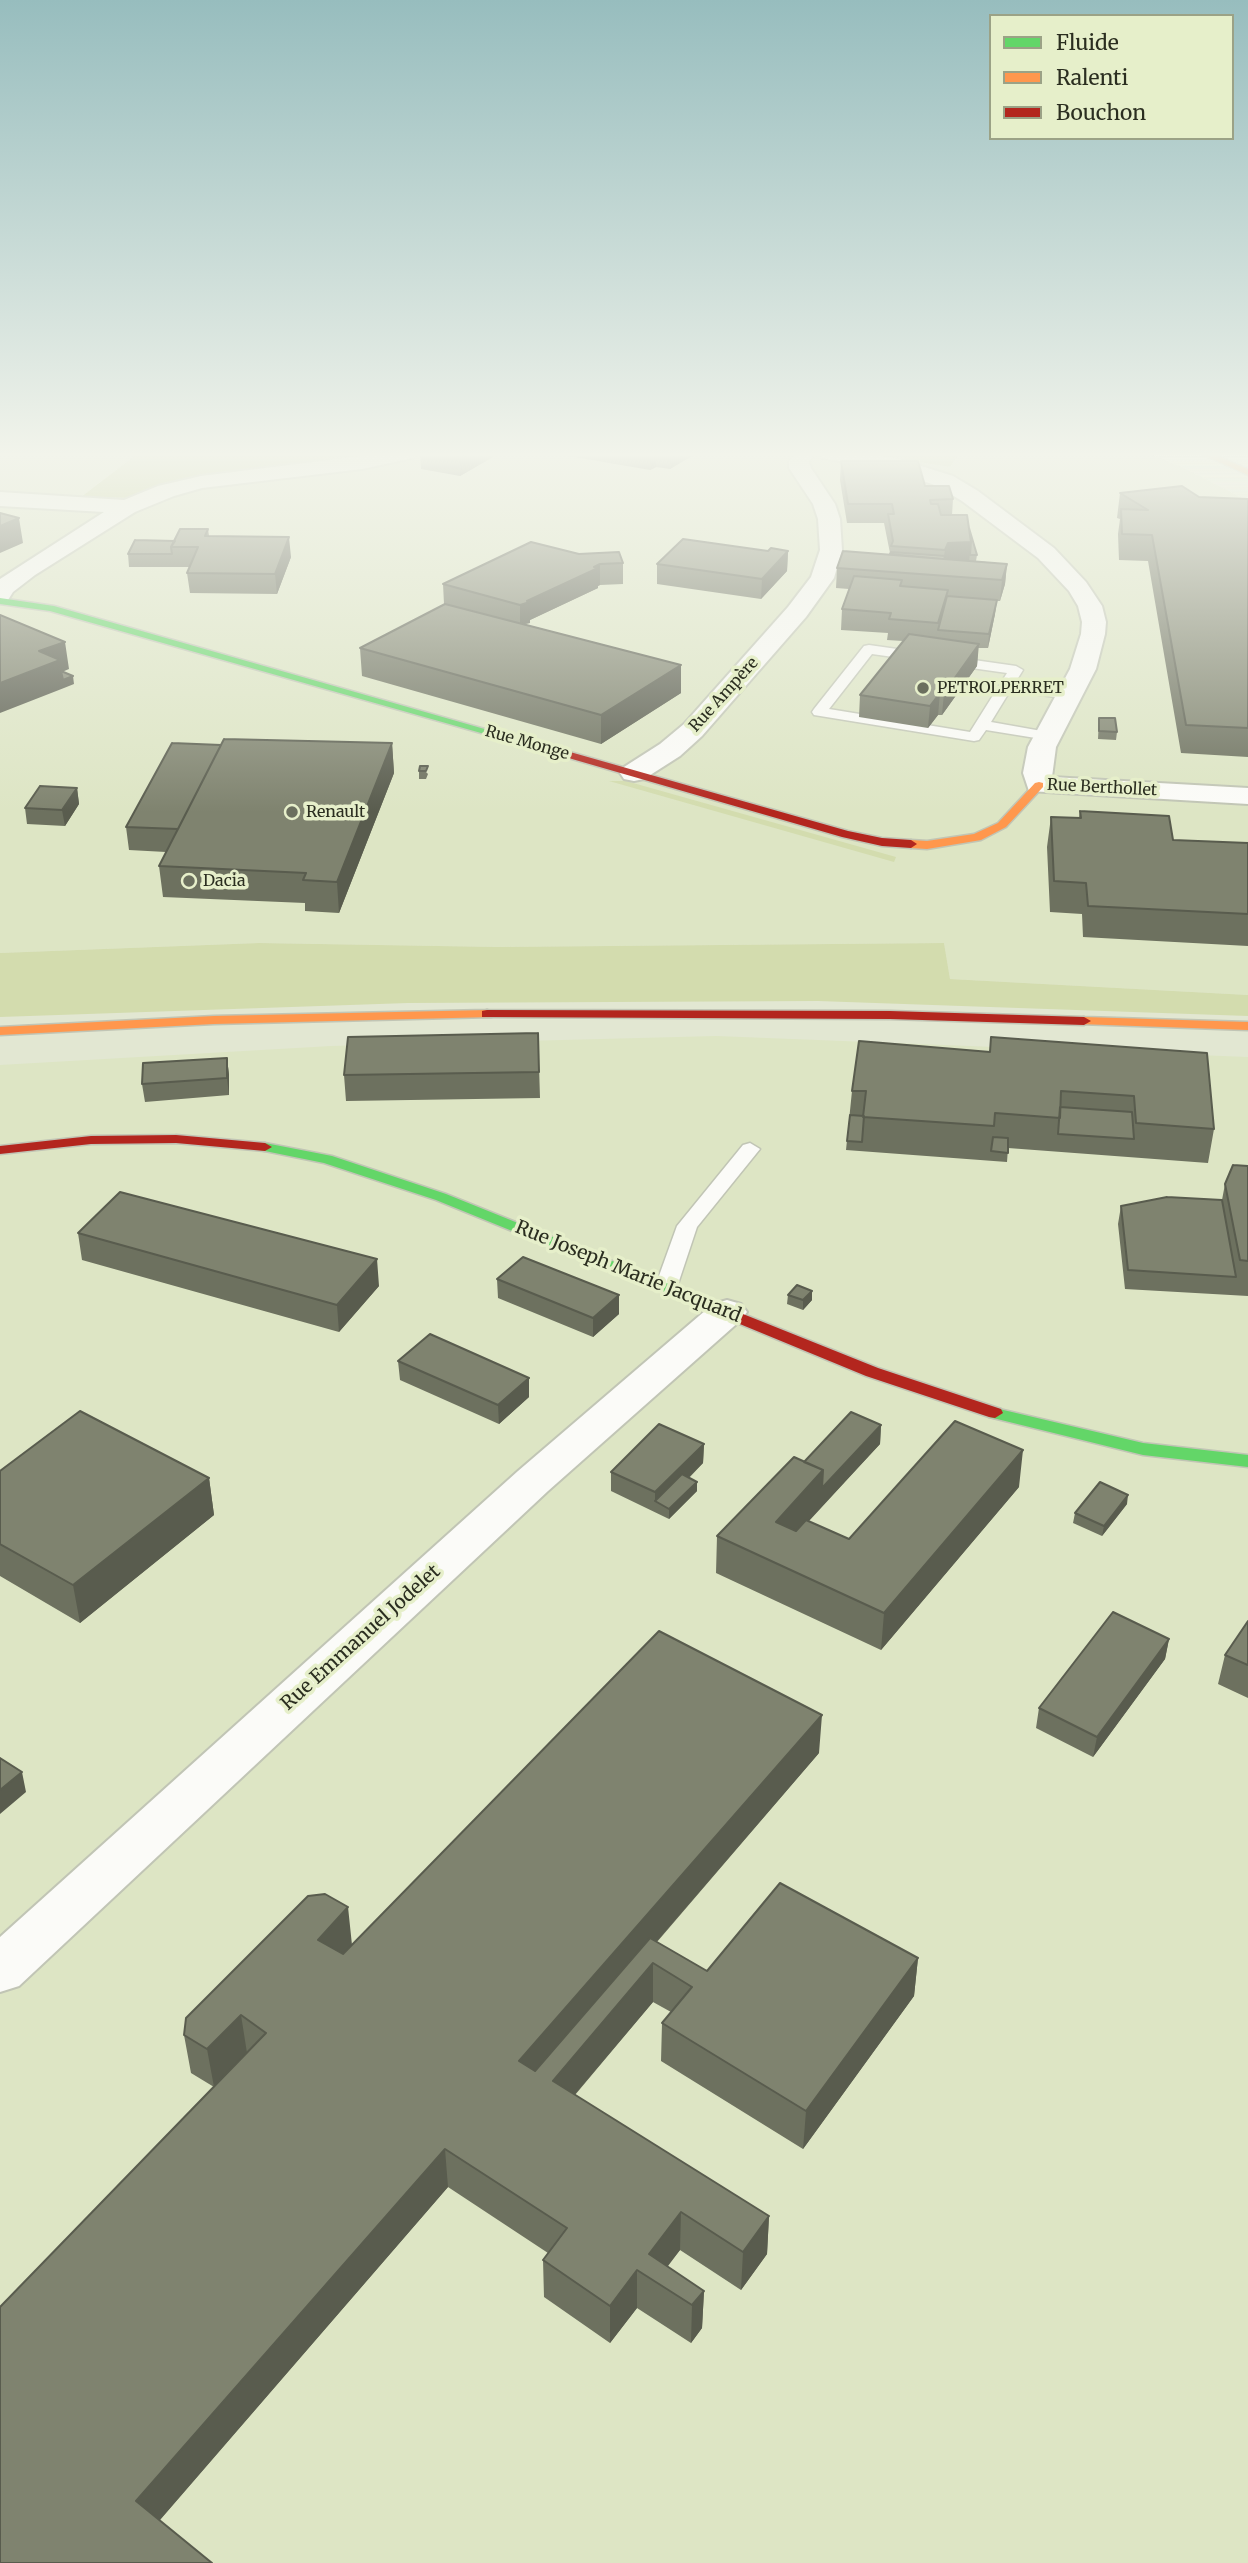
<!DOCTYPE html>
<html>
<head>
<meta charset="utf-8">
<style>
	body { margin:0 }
	#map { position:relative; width:1248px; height:2563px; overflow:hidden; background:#e2e7d2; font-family:Merriweather,serif }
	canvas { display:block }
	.legend { position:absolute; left:989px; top:14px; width:245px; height:126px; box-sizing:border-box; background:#e6efca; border:2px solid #9ba286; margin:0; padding:9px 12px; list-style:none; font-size:21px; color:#2b2e20 }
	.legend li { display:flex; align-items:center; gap:14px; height:35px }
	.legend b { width:35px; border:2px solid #9ba286 }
</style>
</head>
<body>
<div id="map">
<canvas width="1248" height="2563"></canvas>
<ul class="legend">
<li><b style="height:9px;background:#63d668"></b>Fluide</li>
<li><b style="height:9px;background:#ff974d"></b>Ralenti</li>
<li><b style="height:9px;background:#b3261e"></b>Bouchon</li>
</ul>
</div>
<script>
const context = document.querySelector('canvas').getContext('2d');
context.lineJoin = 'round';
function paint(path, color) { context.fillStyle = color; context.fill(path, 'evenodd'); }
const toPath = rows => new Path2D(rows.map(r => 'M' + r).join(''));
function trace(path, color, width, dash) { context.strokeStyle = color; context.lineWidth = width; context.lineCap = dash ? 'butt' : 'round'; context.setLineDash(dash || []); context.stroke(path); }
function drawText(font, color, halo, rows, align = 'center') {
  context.font = font + ' Merriweather,serif'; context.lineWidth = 7; context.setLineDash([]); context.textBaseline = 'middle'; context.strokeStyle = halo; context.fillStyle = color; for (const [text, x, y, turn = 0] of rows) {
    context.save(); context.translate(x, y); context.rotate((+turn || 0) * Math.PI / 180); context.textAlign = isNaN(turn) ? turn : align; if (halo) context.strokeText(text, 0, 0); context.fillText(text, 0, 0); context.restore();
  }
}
paint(toPath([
	[0,454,137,454,82,496,131,498,391,454,867,454,950,467,959,454,1149,454,1182,467,1248,501,1248,995,950,979,944,943,498,947,259,943,0,953,0,502,81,497,0,494],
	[716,1036,1248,1057,1248,2563,0,2563,0,1065,331,1046]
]), '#dde5c4');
paint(toPath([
	[609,781,626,781,896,857,894,862],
	[259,943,498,947,944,943,950,979,1248,995,1248,1016,818,1001,408,1003,0,1017,0,953]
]), '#d3dcae');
paint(toPath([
	[137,454,391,454,131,498,81,497],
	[867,454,959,454,950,467]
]), '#beca88');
const lane = toPath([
	[869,645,1016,666,1023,670,1015,683,1071,691,1078,695,1071,699,1010,691,991,722,1053,733,1055,736,1053,739,1048,740,986,730,979,740,974,741,814,715,812,712,814,709,864,646,869,645],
	[872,654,1007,673,970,732,829,709,872,654],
	[750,1143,760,1149,697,1227,677,1287,673,1291,666,1293,659,1291,655,1287,677,1226,743,1145,750,1143]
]);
const street = toPath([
	[377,454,416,454,413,458,362,469,202,488,174,496,135,512,35,575,13,592,8,600,0,602,0,579,104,512,0,506,0,492,124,500,158,486,201,476,377,454],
	[794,454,814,454,809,462,811,468,835,504,840,519,842,550,834,578,806,617,702,736,680,756,644,779,634,781,624,779,620,773,624,767,660,744,684,724,788,607,811,577,820,550,818,519,813,504,789,468,789,462,794,454],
	[819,454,867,454,899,459,953,476,978,491,1054,548,1086,582,1102,606,1106,622,1105,634,1096,669,1056,747,1052,777,1248,788,1248,804,1029,791,1023,773,1028,747,1070,669,1081,634,1082,622,1078,606,1069,591,1038,558,962,501,937,486,895,471,822,458,819,454],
	[727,1300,741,1304,747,1312,741,1320,548,1491,19,1986,0,1992,0,1937,518,1471,713,1304,727,1300]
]);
const fast = toPath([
	[0,598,54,606,544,746,534,748,50,611,0,604,0,598],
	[265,1143,332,1156,446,1194,679,1288,681,1291,679,1294,667,1294,436,1200,324,1163,260,1150,258,1147,260,1144,265,1143],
	[995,1408,1143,1443,1248,1455,1248,1467,1143,1455,989,1417,987,1413,989,1409,995,1408]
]);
const slow = toPath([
	[1202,454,1212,454,1248,469,1248,475,1202,454],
	[1039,782,1043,783,1043,787,1006,827,981,840,927,849,911,848,905,844,911,840,927,841,974,834,998,823,1035,783,1039,782],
	[487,1010,492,1011,492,1017,214,1024,0,1035,0,1027,214,1016,487,1010],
	[1084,1017,1248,1022,1248,1030,1079,1024,1077,1021,1079,1018,1084,1017]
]);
const jam = toPath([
	[534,744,542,744,848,831,882,838,911,840,917,844,911,848,882,846,842,837,534,748,534,744],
	[487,1010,890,1011,1084,1017,1091,1021,1084,1025,890,1019,482,1017,482,1011,487,1010],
	[176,1135,265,1143,272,1147,265,1151,176,1143,91,1144,0,1154,0,1146,91,1136,176,1135],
	[673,1286,878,1368,1001,1409,1003,1413,995,1418,989,1417,866,1376,667,1294,665,1291,667,1288,673,1286]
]);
trace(lane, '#c1c5b5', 3);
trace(street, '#c1c5b5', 4);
trace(fast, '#c1c5b5', 3);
trace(slow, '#c1c5b5', 3);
trace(jam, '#c1c5b5', 3);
paint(lane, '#fbfbf8');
paint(street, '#fbfbf8');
paint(fast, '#63d668');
paint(slow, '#ff974d');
paint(jam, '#b3261e');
paint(toPath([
	[420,454,498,454,460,476,421,469],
	[557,454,695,454,670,469,656,467,650,470],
	[841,461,925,486,953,499,952,515,969,528,977,555,976,561,1007,564,1005,584,1000,601,996,601,995,614,988,648,978,648,977,666,942,715,938,715,928,728,859,717,860,695,903,641,887,640,888,633,841,630,842,609,849,589,836,588,837,568,890,554,890,553,884,523,847,523,840,480],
	[1120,493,1248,499,1248,757,1181,753,1148,561,1119,560,1118,534,1120,519,1117,518],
	[208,529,209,536,291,557,277,594,190,593,187,573,190,567,129,567,128,554,175,541],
	[768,551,788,551,787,571,761,599,657,584,657,564],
	[579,554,623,563,623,584,600,585,598,586,598,588,530,620,530,623,524,624,681,665,681,693,601,744,362,676,360,648,445,604,444,604,443,584],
	[1099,718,1117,732,1116,740,1098,739],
	[392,743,394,773,339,913,305,911,305,903,163,897,159,866,166,852,129,850,126,827,221,745],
	[420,766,428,774,426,779,419,779,419,771],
	[77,788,79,804,65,826,27,824,25,808],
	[1080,811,1173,840,1248,843,1248,946,1083,937,1082,914,1050,912,1047,847,1051,817,1079,818],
	[538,1033,540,1098,346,1101,344,1075],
	[991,1037,1214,1129,1208,1163,1008,1148,1007,1162,846,1150,852,1091,990,1052],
	[227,1058,229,1075,229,1095,145,1102,142,1084],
	[1248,1166,1248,1296,1125,1289,1118,1224,1121,1206,1222,1200,1225,1184],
	[78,1233,379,1286,339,1332,82,1260],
	[497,1279,619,1314,593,1337,498,1298],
	[788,1295,812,1300,803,1310,787,1304],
	[398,1361,529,1397,499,1424,400,1380],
	[881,1425,880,1444,808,1521,849,1539,1019,1487,881,1650,716,1573,717,1536,804,1462],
	[704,1444,703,1463,689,1478,697,1491,669,1519,611,1491,611,1472,617,1465],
	[0,1471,209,1478,214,1515,80,1623,0,1576],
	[1127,1504,1102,1536,1073,1523,1075,1513],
	[1248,1621,1248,1698,1218,1684,1225,1655],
	[1169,1639,1165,1659,1093,1757,1036,1728,1039,1708],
	[819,1753,657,1942,707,1971,918,1958,914,1996,803,2149,661,2061,662,2023,671,2012,653,2002,575,2095,769,2216,767,2254,741,2290,680,2250,667,2266,704,2291,702,2328,691,2343,637,2308,610,2343,544,2297,543,2260,548,2253,448,2187,160,2520,0,2563,214,2087,191,2073,184,2035,352,1945]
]), '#6d715f');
paint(toPath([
	[465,454,498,454,460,476,460,457],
	[650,454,656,454,656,467,650,470],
	[670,454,695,454,670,469],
	[19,518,23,543,0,553,0,526],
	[289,537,291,557,277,594,275,574],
	[971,542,969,562,941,576,945,550,948,543],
	[788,551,787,571,761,599,762,579],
	[600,564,600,585,598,586,598,588,530,620,530,623,520,625,520,605],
	[1007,564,1005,584,1000,601,1002,580],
	[997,600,995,614,988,648,989,634],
	[65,642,69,669,62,672,64,688,0,713,0,683,39,651],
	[979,644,977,666,942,715,944,693],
	[681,665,681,693,601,744,601,715],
	[73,676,74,684,64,688,63,680],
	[940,693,938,715,928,728,930,706],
	[392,743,394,773,339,913,337,882],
	[77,788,79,804,65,826,62,810],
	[227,1058,229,1075,229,1095,227,1078],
	[377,1259,379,1286,339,1332,337,1305],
	[812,1291,812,1300,803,1310,803,1300],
	[619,1295,619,1314,593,1337,593,1318],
	[529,1378,529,1397,499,1424,498,1405],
	[881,1425,880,1444,774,1559,776,1522,823,1470],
	[704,1444,703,1463,661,1505,655,1501,655,1492],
	[1023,1450,1019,1487,881,1650,884,1613],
	[209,1478,214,1515,80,1623,73,1585],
	[697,1482,697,1491,669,1519,669,1509],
	[1128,1495,1127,1504,1102,1536,1104,1526],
	[1169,1639,1165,1659,1093,1757,1097,1737],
	[822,1715,819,1753,521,2099,519,2061],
	[22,1772,26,1792,0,1814,0,1790],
	[348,1907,352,1945,323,1978,318,1940],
	[918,1958,914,1996,803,2149,806,2111],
	[653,1963,653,2002,554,2119,553,2081],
	[241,2015,247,2053,214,2087,207,2049],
	[445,2149,448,2187,145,2537,136,2501],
	[681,2212,680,2250,656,2282,649,2254],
	[769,2216,767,2254,741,2290,743,2252],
	[637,2270,637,2308,610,2343,610,2306],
	[704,2291,702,2328,691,2343,692,2305]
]), '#595c4e');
const building = toPath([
	[439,454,465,454,460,457,439,454],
	[841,461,918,461,925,486,949,486,953,499,930,500,931,504,938,504,941,515,967,515,971,542,948,543,945,550,891,546,893,541,888,514,894,514,892,504,848,504,841,461],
	[1182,486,1199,497,1248,499,1248,728,1186,725,1152,535,1122,534,1121,509,1148,510,1120,493,1182,486],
	[0,513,19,518,0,526,0,513],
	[969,528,977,555,970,555,971,542,969,528],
	[180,529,208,529,205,536,289,537,275,574,187,573,198,547,171,547,180,529],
	[683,539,768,551,771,548,788,551,762,579,657,564,683,539],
	[135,540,175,541,171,547,172,554,128,554,135,540],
	[531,542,579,554,619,552,623,563,600,564,594,567,598,568,527,601,530,602,520,605,443,584,531,542],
	[843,551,1007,564,1002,580,837,568,843,551],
	[891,552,945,556,944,559,890,554,891,552],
	[854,576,902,580,900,586,948,590,938,623,889,619,891,613,842,609,854,576],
	[947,596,997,600,989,634,938,630,947,596],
	[445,604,681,665,601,715,360,648,445,604],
	[0,615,65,642,39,651,60,660,0,683,0,615],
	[909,634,979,644,944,693,940,693,930,706,860,695,909,634],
	[61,671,73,676,63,680,61,671],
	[1099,718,1115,718,1117,732,1099,731,1099,718],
	[224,739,392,743,337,882,303,880,306,873,159,866,224,739],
	[172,743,221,745,178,829,126,827,172,743],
	[420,766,428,766,426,771,419,771,420,766],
	[40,786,77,788,62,810,25,808,40,786],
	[1080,811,1169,816,1173,840,1248,843,1248,914,1088,906,1086,883,1054,881,1051,817,1081,818,1080,811],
	[538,1033,539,1072,344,1075,348,1037,538,1033],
	[991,1037,1207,1053,1214,1129,1136,1123,1134,1096,1061,1091,1060,1118,995,1113,994,1126,863,1117,866,1091,852,1091,859,1041,990,1052,991,1037],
	[227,1058,227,1078,142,1084,143,1063,227,1058],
	[1060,1107,1132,1112,1134,1139,1058,1134,1060,1107],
	[850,1115,864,1116,862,1142,847,1141,850,1115],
	[993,1137,1008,1138,1008,1153,991,1151,993,1137],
	[1233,1165,1248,1166,1248,1261,1240,1260,1225,1184,1233,1165],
	[120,1192,377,1259,337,1305,78,1233,120,1192],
	[1167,1197,1222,1200,1236,1277,1128,1270,1121,1206,1167,1197],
	[523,1257,619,1295,593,1318,497,1279,523,1257],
	[797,1285,812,1291,803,1300,788,1295,797,1285],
	[430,1334,529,1378,498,1405,398,1361,430,1334],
	[80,1411,209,1478,73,1585,0,1544,0,1471,80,1411],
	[851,1412,881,1425,822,1488,823,1470,804,1462,851,1412],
	[955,1421,1023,1450,884,1613,717,1536,794,1457,823,1470,776,1522,796,1531,806,1520,849,1539,955,1421],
	[659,1424,704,1444,655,1492,611,1472,659,1424],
	[682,1474,697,1482,669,1509,655,1501,682,1474],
	[1100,1482,1128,1495,1104,1526,1075,1513,1100,1482],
	[1113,1612,1169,1639,1097,1737,1039,1708,1113,1612],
	[1248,1621,1248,1665,1225,1655,1248,1621],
	[659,1631,822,1715,519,2061,535,2071,650,1938,707,1971,780,1883,918,1958,806,2111,662,2023,692,1987,653,1963,553,2081,769,2216,743,2252,681,2212,649,2254,704,2291,692,2305,637,2270,610,2306,543,2260,567,2228,445,2149,136,2501,212,2563,0,2563,0,2307,266,2033,241,2015,207,2049,184,2035,186,2018,308,1896,325,1894,348,1907,318,1940,343,1954,659,1631],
	[0,1758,22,1772,0,1790,0,1758]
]);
paint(building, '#7f836f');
trace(building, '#595c4e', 2);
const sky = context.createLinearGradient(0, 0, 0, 812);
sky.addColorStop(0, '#97bdbe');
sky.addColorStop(0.56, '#f2f4eb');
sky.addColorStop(1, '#f2f4eb00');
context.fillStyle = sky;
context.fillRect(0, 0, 1248, 812);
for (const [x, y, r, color] of [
	[923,688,7,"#6b6f5e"],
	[292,812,7,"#6b6f5e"],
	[189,881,7,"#6b6f5e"]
]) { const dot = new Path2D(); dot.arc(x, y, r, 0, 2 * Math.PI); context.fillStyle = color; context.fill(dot); trace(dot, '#e6efca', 2.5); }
drawText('16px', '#2b2e20', '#e6efca', [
	["PETROLPERRET",937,688],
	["Renault",306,812],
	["Dacia",203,881]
], 'left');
drawText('16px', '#2b2e20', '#e6efca', [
	["Rue Ampère",724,695,-48],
	["Rue Monge",527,743,16],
	["Rue Berthollet",1102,788,3]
]);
drawText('19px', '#2b2e20', '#e6efca', [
	["Rue Joseph Marie Jacquard",628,1272,22],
	["Rue Emmanuel Jodelet",361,1638,-42]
]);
</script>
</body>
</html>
